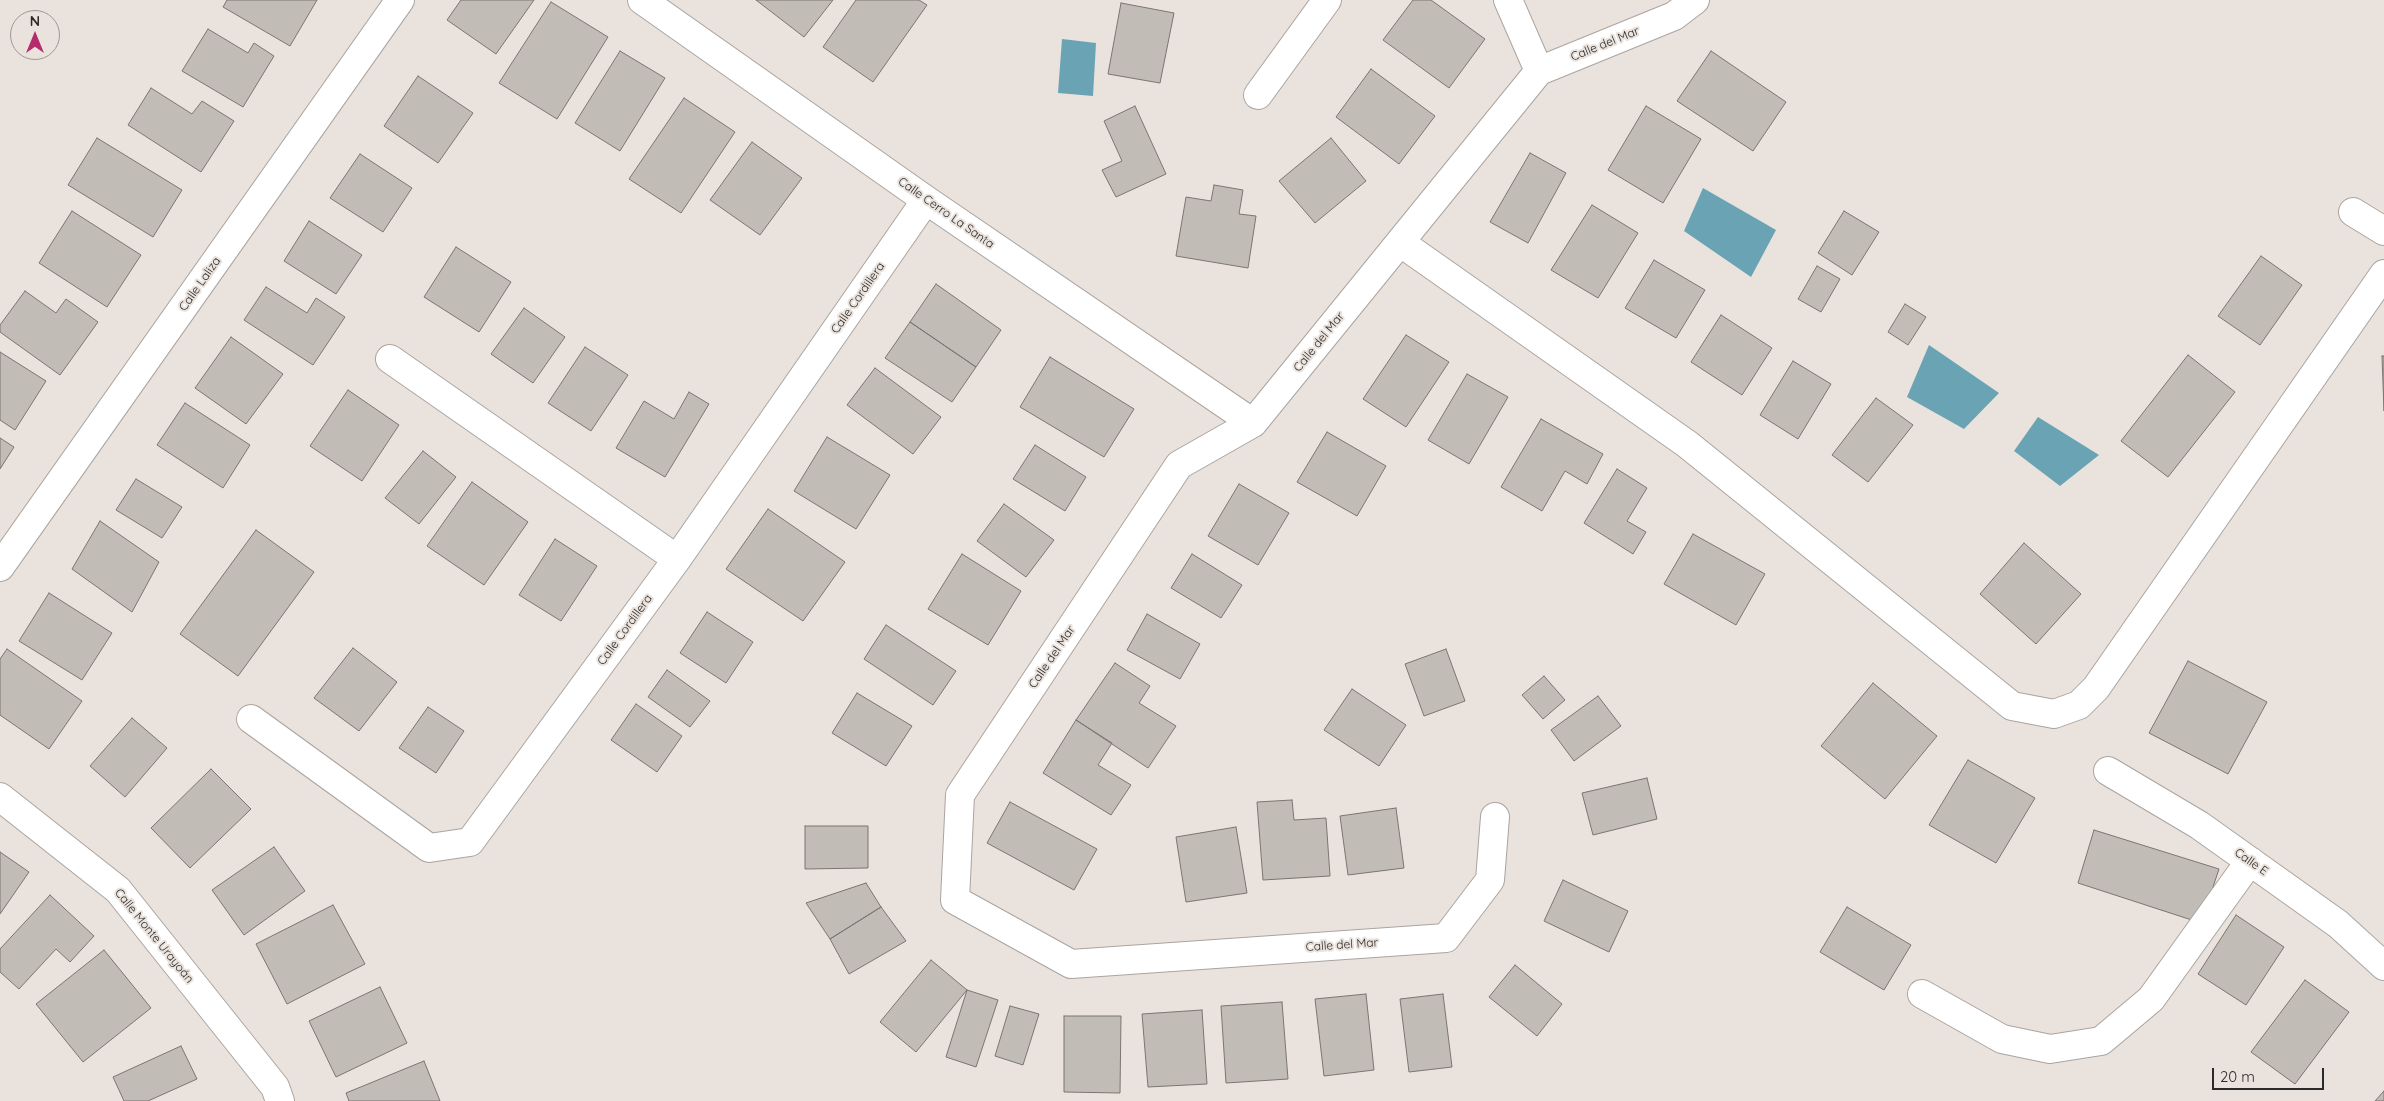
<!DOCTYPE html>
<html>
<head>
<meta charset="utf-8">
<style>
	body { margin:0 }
	#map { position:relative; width:2384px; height:1101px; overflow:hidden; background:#e9e2dd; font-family:Quicksand,sans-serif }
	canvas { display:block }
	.north { position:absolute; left:10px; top:10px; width:50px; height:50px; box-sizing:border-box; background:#e9e2dd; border:1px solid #9d9895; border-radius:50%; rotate:0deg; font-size:14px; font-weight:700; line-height:20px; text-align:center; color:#2c2a28 }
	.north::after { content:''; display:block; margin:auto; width:18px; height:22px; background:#b42c6c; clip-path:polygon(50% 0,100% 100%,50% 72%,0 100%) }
	.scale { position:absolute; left:2212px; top:1068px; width:112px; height:22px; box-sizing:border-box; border:2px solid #2c2a28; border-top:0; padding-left:6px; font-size:15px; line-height:18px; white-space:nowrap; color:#2c2a28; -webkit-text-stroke:4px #e9e2dd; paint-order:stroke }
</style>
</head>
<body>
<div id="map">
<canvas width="2384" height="1101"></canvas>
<div class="north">N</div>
<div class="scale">20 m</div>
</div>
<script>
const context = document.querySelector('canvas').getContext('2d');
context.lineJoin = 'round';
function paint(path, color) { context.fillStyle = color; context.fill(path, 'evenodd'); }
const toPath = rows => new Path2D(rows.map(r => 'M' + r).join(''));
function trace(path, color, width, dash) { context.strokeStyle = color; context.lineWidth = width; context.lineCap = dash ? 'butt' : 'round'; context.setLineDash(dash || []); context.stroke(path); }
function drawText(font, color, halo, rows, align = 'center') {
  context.font = font + ' Quicksand,sans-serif'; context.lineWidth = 4; context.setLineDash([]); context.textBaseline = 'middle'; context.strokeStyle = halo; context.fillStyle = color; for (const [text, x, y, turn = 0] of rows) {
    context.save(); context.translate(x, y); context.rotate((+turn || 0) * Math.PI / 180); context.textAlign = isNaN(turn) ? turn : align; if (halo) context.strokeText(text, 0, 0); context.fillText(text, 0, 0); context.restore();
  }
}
paint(toPath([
	[1062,39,1096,43,1093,96,1058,93],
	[1703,188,1776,230,1751,277,1684,231],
	[1929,345,1999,393,1964,429,1907,397],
	[2038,417,2099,455,2060,486,2014,451]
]), '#6aa3b3');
const building = toPath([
	[227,0,317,0,290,46,223,7,227,0],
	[461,0,534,0,496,54,447,20,461,0],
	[756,0,833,0,804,37,756,0],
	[856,0,919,0,927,5,873,82,823,47,856,0],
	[1413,0,1431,0,1485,39,1449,88,1383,40,1413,0],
	[551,2,608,37,557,119,499,83,551,2],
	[1121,3,1174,13,1160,83,1108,74,1121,3],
	[208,29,248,53,254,43,274,56,243,107,182,71,208,29],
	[620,51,665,78,620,151,575,123,620,51],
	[1711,51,1786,102,1753,151,1677,101,1711,51],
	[1371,69,1435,116,1399,164,1336,117,1371,69],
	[418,76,473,113,438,163,384,126,418,76],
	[151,88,192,114,202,101,234,121,201,172,128,125,151,88],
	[684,98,735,132,681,213,629,179,684,98],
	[1135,106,1166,174,1116,197,1102,170,1122,161,1104,121,1135,106],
	[1646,106,1701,139,1663,203,1608,170,1646,106],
	[97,138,182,190,153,237,68,185,97,138],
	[1331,138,1366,181,1315,223,1279,181,1331,138],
	[752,142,802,178,760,235,710,200,752,142],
	[1530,153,1566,173,1528,243,1490,222,1530,153],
	[360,154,412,188,383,232,330,198,360,154],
	[1214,185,1243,190,1239,214,1256,216,1248,268,1176,256,1186,197,1211,201,1214,185],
	[1592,205,1638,233,1598,298,1551,270,1592,205],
	[72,211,141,255,107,307,39,263,72,211],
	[1844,211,1879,232,1852,275,1818,253,1844,211],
	[309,221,362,255,336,294,284,261,309,221],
	[456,247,511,282,479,332,424,297,456,247],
	[2261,256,2302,285,2260,345,2218,316,2261,256],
	[1654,260,1705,290,1676,338,1625,308,1654,260],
	[1817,266,1840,279,1821,312,1798,299,1817,266],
	[936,284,1001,330,976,367,910,322,936,284],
	[266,287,307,313,316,298,345,317,313,365,244,320,266,287],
	[25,291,56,313,66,299,98,322,60,375,0,332,0,325,25,291],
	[1905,304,1926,317,1908,345,1888,332,1905,304],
	[524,308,565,337,533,383,491,354,524,308],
	[1721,315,1772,348,1742,395,1691,362,1721,315],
	[910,322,976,367,952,402,885,358,910,322],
	[1406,335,1449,362,1406,427,1363,399,1406,335],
	[231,337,283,374,246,424,195,388,231,337],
	[585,347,628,375,591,431,548,403,585,347],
	[0,352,46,381,15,430,0,420,0,352],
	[2188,355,2235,392,2168,477,2121,441,2188,355],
	[2382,356,2384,356,2384,411,2382,356],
	[1050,357,1134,409,1104,457,1020,407,1050,357],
	[1793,361,1831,384,1798,439,1760,415,1793,361],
	[875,368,941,417,913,454,847,405,875,368],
	[1467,374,1508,397,1469,464,1428,440,1467,374],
	[348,390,399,425,362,481,310,446,348,390],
	[689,392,709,404,665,477,616,448,644,401,674,419,689,392],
	[1876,398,1913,425,1868,482,1832,455,1876,398],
	[185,403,250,445,223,488,157,445,185,403],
	[1541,419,1603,454,1587,484,1565,471,1542,511,1501,487,1541,419],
	[1327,432,1386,466,1357,516,1297,482,1327,432],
	[827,437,890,475,856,529,794,491,827,437],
	[0,438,14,447,0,469,0,438],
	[1035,445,1086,477,1065,511,1013,479,1035,445],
	[423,451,456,477,419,524,385,498,423,451],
	[1617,469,1647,488,1627,521,1646,532,1633,554,1584,523,1617,469],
	[136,479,182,507,162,538,116,510,136,479],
	[472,482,528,522,484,585,427,546,472,482],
	[1239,484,1289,513,1258,565,1208,536,1239,484],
	[1004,504,1054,540,1026,577,977,541,1004,504],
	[768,509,845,562,803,621,726,569,768,509],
	[100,521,159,562,132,612,72,569,100,521],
	[256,530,314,572,238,676,180,634,256,530],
	[1693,534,1765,574,1736,625,1664,584,1693,534],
	[555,539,597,566,561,621,519,595,555,539],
	[2024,543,2081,594,2036,644,1980,594,2024,543],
	[962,554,1021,591,988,645,928,609,962,554],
	[1192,554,1242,585,1221,618,1171,588,1192,554],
	[49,593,112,633,82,680,19,641,49,593],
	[707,612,753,642,726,683,680,653,707,612],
	[1147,614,1200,644,1180,679,1127,650,1147,614],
	[886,625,956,671,933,705,864,659,886,625],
	[353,648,397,682,359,731,314,698,353,648],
	[7,649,82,701,49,749,0,715,0,659,7,649],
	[1446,649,1465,701,1424,716,1405,664,1446,649],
	[2188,661,2267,702,2228,774,2149,733,2188,661],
	[1115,663,1150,686,1139,703,1176,726,1148,768,1076,720,1115,663],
	[667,670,710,701,690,727,648,697,667,670],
	[1544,676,1565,700,1543,719,1522,695,1544,676],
	[1873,683,1937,736,1885,799,1821,746,1873,683],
	[1352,689,1406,725,1379,766,1324,730,1352,689],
	[857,693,912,726,886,766,832,733,857,693],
	[1598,696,1621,726,1574,761,1551,730,1598,696],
	[636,704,682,736,657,772,611,740,636,704],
	[428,707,464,731,436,773,399,748,428,707],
	[132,718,167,748,125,797,90,766,132,718],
	[1076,720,1112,743,1098,765,1131,785,1111,815,1043,773,1076,720],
	[1968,760,2035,798,1996,863,1929,825,1968,760],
	[211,769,251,809,190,868,151,828,211,769],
	[1647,778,1657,819,1593,835,1582,793,1647,778],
	[1292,800,1294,820,1326,818,1330,876,1263,880,1257,802,1292,800],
	[1010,802,1097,849,1074,890,987,843,1010,802],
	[1396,808,1404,868,1348,875,1340,816,1396,808],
	[805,826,868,826,868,868,805,869,805,826],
	[1236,827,1247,893,1186,902,1176,837,1236,827],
	[2094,830,2219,869,2201,923,2078,883,2094,830],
	[274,847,305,891,244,935,212,890,274,847],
	[0,852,29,872,0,914,0,852],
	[1563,880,1628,911,1609,952,1544,921,1563,880],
	[866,883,881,907,830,939,806,903,866,883],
	[50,895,94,936,70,962,56,949,19,989,0,972,0,949,50,895],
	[333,905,365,964,287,1004,256,944,333,905],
	[881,907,906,941,849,974,830,939,881,907],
	[1847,907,1911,945,1884,990,1820,952,1847,907],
	[2236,915,2284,947,2246,1005,2198,974,2236,915],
	[104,950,151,1008,83,1062,36,1004,104,950],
	[931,960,967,990,916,1052,880,1022,931,960],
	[1515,965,1562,1004,1537,1036,1489,997,1515,965],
	[2305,980,2349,1012,2295,1084,2251,1052,2305,980],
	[380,987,407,1043,336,1077,309,1021,380,987],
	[967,990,998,1000,976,1067,946,1057,967,990],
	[1366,994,1374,1070,1324,1076,1315,999,1366,994],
	[1443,994,1452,1067,1409,1072,1400,999,1443,994],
	[1282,1002,1288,1079,1226,1083,1221,1006,1282,1002],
	[1010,1006,1039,1014,1023,1065,995,1056,1010,1006],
	[1202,1010,1207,1084,1148,1087,1142,1014,1202,1010],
	[1064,1016,1121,1016,1120,1093,1064,1092,1064,1016],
	[181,1046,197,1079,148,1101,124,1101,113,1077,181,1046],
	[424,1061,440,1101,349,1101,346,1093,424,1061],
	[2384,1091,2384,1101,2375,1101,2384,1091]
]);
paint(building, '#c2bcb7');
trace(building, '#7b7571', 1);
const minor = toPath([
	[642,0,926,200,1253,423],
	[1508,0,1539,71],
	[1258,95,1327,0],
	[2353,212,2384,231],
	[1401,243,1687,444,2012,706,2054,714,2079,705,2096,688,2384,274],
	[390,359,677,559],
	[0,567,400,0],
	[251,719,429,848,470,842,677,559,926,200],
	[2108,771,2199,825,2338,924,2384,966],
	[0,797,118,890,275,1087,280,1101],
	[1495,817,1490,880,1446,938,1071,964,955,900,960,795,1179,465,1253,423,1539,71,1674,16,1695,0],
	[1922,994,2002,1039,2050,1049,2101,1041,2151,999,2250,861]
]);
trace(minor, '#aba4a0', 30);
trace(minor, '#fff', 28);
drawText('12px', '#2c2a28', '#e9e2dd', [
	["Calle del Mar",1605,44,-22],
	["Calle Cerro La Santa",946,213,35],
	["Calle Laliza",200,284,-55],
	["Calle Cordillera",858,298,-55],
	["Calle del Mar",1319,342,-51],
	["Calle Cordillera",625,630,-54],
	["Calle del Mar",1052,657,-56],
	["Calle E",2251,862,35],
	["Calle Monte Urayoán",154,936,51],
	["Calle del Mar",1342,945,-4]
]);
</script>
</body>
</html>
